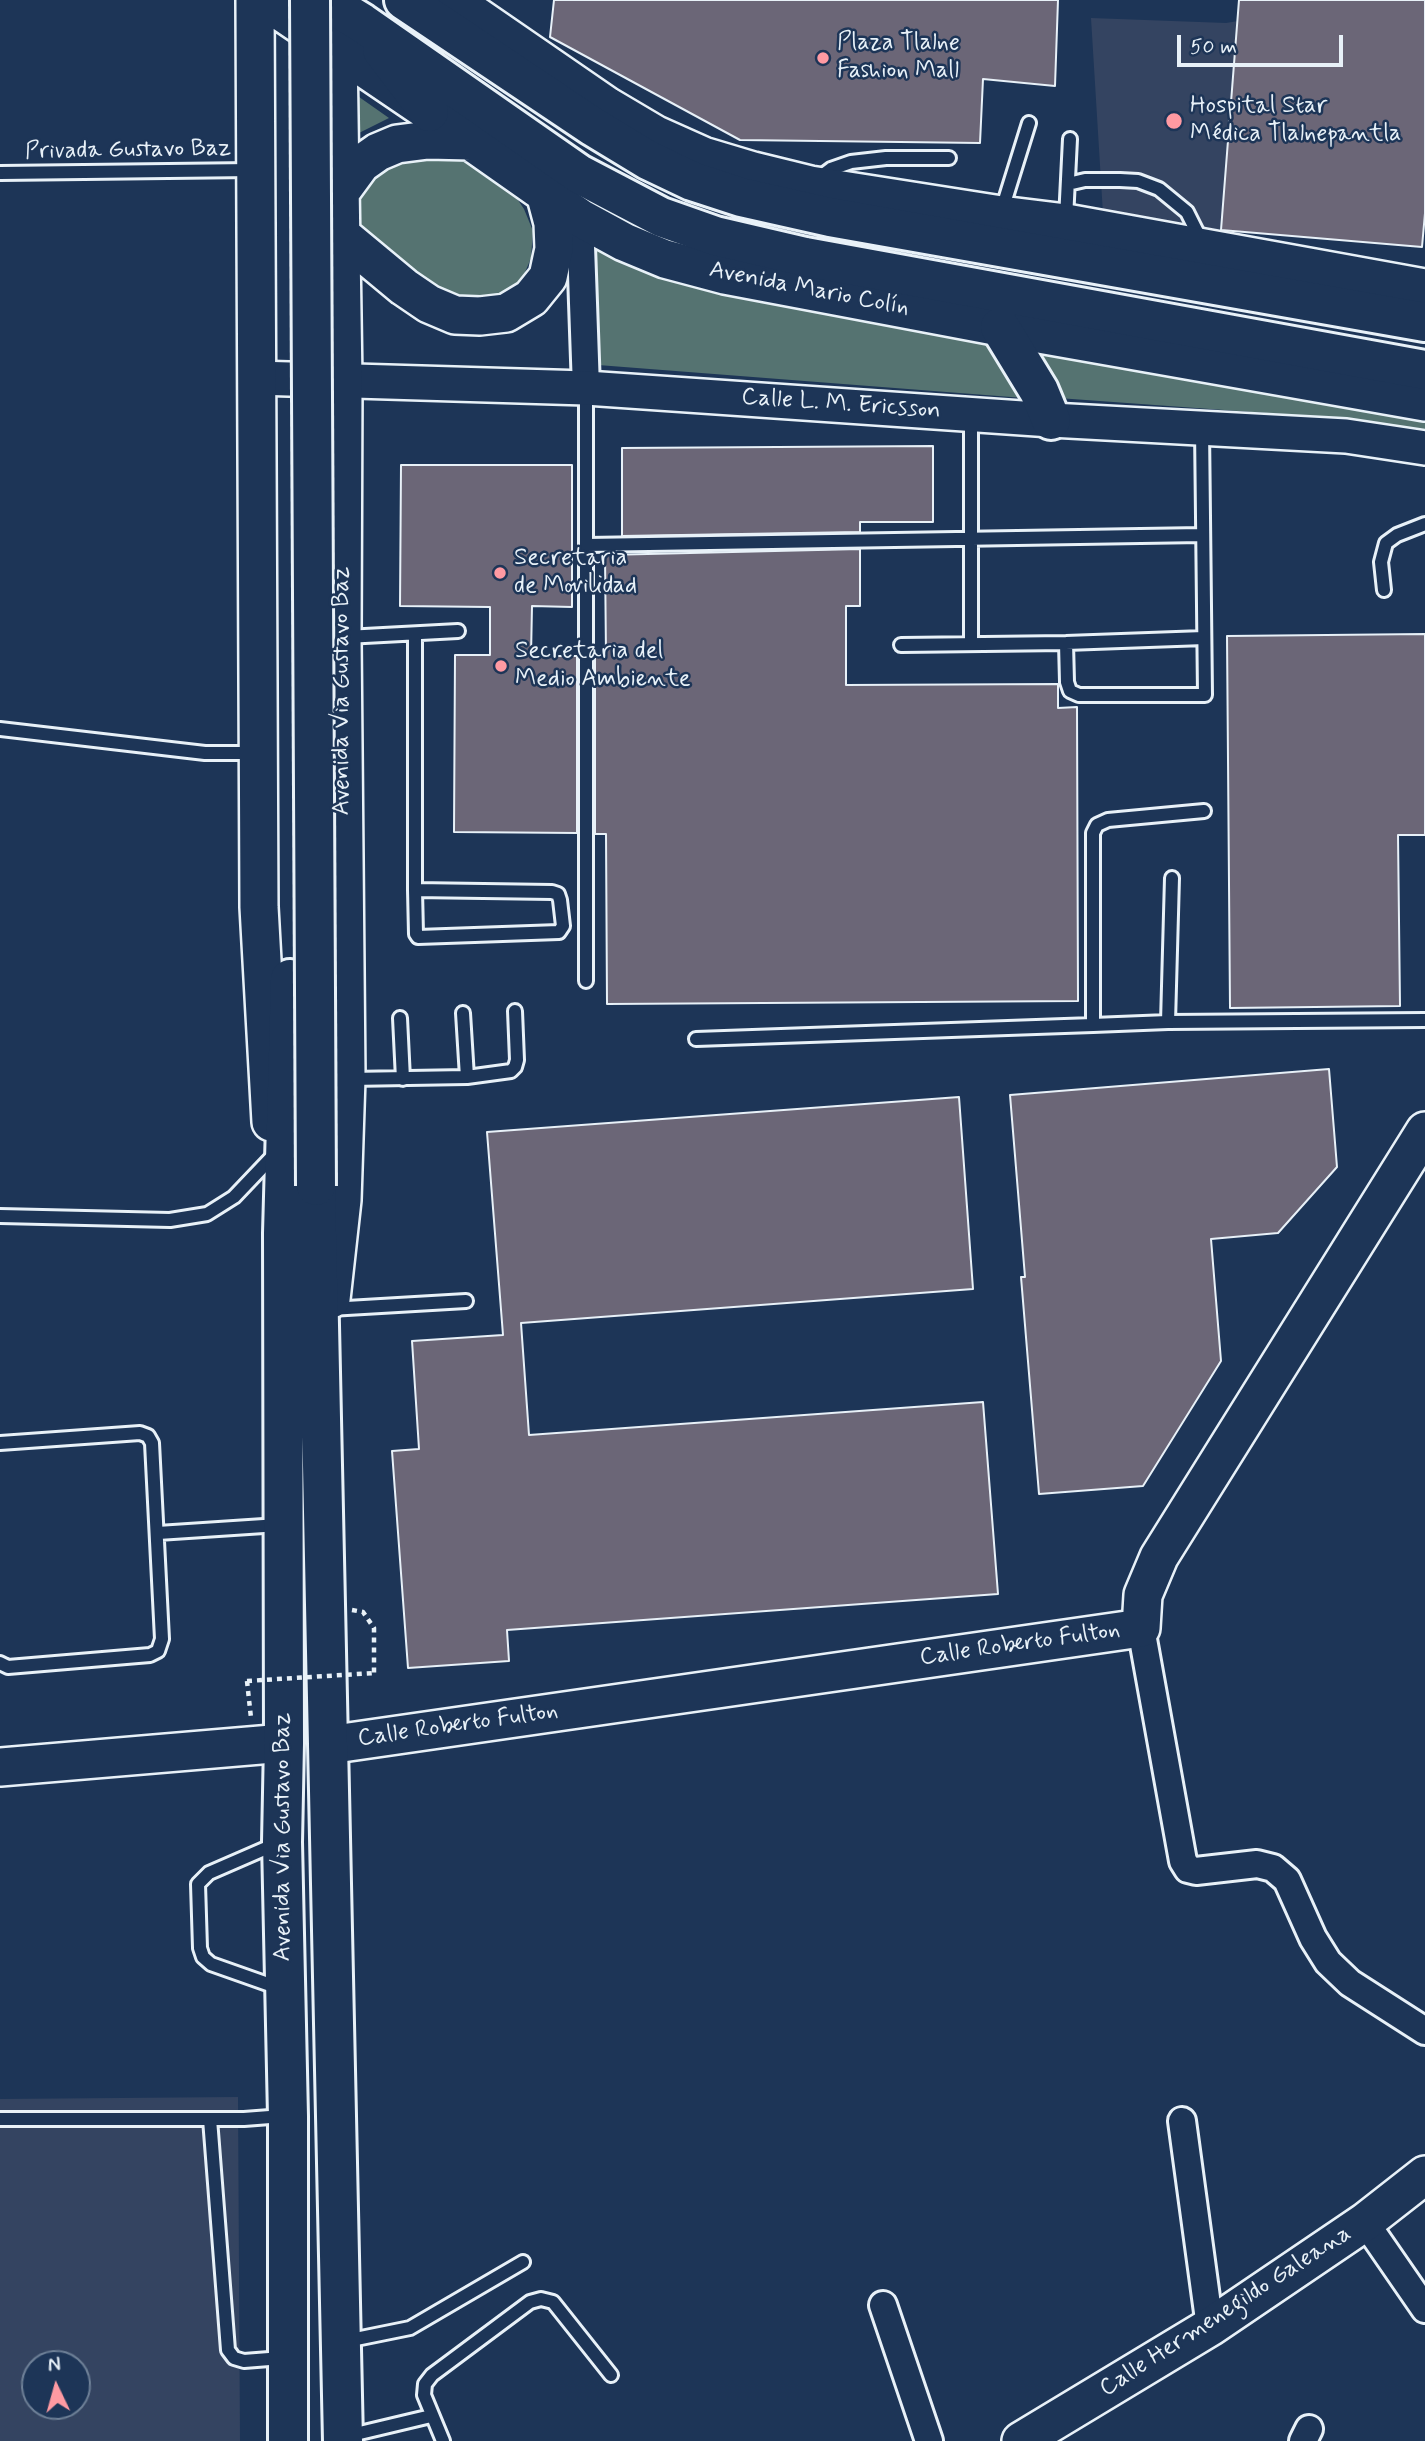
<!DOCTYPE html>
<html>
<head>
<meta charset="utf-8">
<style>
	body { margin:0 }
	#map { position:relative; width:1425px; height:2441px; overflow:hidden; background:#1d3557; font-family:Mynerve,sans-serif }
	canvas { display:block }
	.north { position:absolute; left:21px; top:2350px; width:70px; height:70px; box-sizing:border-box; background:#1d3557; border:2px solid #6e8097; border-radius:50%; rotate:355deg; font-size:19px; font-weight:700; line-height:28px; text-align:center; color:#e8f1f8 }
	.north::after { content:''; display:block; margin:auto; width:24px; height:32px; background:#ff9aa2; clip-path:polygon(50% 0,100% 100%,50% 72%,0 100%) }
	.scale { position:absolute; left:1177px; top:35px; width:166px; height:32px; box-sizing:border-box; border:4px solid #e8f1f8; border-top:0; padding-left:9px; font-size:21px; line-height:24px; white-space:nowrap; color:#e8f1f8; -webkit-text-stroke:5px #1d3557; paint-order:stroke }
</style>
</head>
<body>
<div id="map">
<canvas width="1425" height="2441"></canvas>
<div class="north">N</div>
<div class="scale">50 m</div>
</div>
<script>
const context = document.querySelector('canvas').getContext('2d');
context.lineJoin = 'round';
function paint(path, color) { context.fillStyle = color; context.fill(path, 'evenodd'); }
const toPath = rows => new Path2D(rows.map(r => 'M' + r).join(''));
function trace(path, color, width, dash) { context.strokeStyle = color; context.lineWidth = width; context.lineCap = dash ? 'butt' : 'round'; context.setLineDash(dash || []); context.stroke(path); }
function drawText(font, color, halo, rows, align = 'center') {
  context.font = font + ' Mynerve,sans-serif'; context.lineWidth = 5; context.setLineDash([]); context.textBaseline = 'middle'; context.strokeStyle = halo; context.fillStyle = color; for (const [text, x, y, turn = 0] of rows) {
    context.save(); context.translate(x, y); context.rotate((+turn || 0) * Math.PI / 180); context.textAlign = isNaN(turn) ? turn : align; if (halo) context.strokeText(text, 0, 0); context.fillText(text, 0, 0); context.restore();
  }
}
paint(toPath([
	[1091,18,1226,23,1238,21,1254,29,1248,233,1103,214],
	[238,2097,240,2441,0,2441,0,2099],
	[35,2364,77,2364,77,2406,35,2406]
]), '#344461');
paint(toPath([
	[352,92,389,118,353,136],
	[442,147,512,191,524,209,533,231,531,258,523,277,515,286,485,304,442,293,360,233,353,183,360,172],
	[591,243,979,340,997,353,1024,398,598,365],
	[1029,345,1425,417,1425,432,1293,415,1058,398]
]), '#557371');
const building = toPath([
	[554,0,1058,0,1055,86,983,79,980,143,740,140,550,37,554,0],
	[1239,0,1425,0,1425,213,1422,247,1221,230,1239,0],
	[933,446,933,522,860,522,860,532,622,536,622,448,933,446],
	[401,465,572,465,572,607,532,606,531,656,577,656,577,833,454,832,455,655,490,655,490,607,400,606,401,465],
	[860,549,860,606,846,606,846,685,1058,684,1058,708,1077,707,1078,1001,607,1004,606,834,595,834,595,656,606,656,605,555,860,549],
	[1425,634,1425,835,1398,835,1400,1006,1230,1008,1227,636,1425,634],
	[1329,1069,1337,1167,1278,1233,1211,1239,1221,1361,1143,1486,1039,1494,1021,1277,1025,1277,1010,1095,1329,1069],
	[959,1097,973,1289,521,1323,529,1435,983,1402,998,1594,507,1630,509,1661,408,1668,392,1451,419,1449,412,1341,503,1335,487,1132,959,1097]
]);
paint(building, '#6b6677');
trace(building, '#e8f1f8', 2);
const service = toPath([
	[0,173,252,170],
	[819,178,831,169,851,162,886,158,949,158],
	[1068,184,1085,180,1120,180,1138,181,1159,189,1187,212,1202,242],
	[1001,213,1029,123],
	[1066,219,1070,139],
	[971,417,971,644],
	[587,545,1202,535],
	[1384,590,1381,562,1386,543,1397,535,1425,524],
	[415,634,415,890],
	[346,637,458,631],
	[1066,643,1067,682,1070,691,1079,695,1205,695,1202,428],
	[901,645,1066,643,1204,638],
	[0,729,205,753,254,753],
	[1204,811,1108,820,1097,825,1093,833,1093,1025,1168,1022,1425,1020],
	[415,890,552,892,558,894,560,900,563,926,559,932,418,937,416,934,415,890],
	[586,981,586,390],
	[463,1013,467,1077],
	[400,1018,403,1079],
	[1168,1022,1172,878],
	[696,1039,1093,1025],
	[350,1079,467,1077,511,1071,515,1067,517,1060,515,1011],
	[0,1216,170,1220,207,1214,234,1197,273,1156],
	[330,1309,466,1301],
	[0,1443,140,1433,148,1436,152,1443,162,1639,158,1651,150,1655,8,1667,0,1663],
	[158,1533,279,1525],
	[278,1843,209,1873,198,1884,200,1948,203,1957,211,1964,279,1988],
	[0,2119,244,2119,283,2116],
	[210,2119,228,2350,234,2358,244,2361,282,2358],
	[346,2341,410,2328,523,2262],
	[347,2436,431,2416],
	[443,2441,424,2395,425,2384,432,2375,530,2302,541,2299,553,2302,611,2375]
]);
const minor = toPath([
	[580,218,586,388],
	[1141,1628,1183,1861,1188,1869,1196,1871,1257,1864,1273,1868,1287,1880,1313,1938,1328,1962,1350,1983,1425,2031],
	[1182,2121,1210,2327],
	[1365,2222,1425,2309],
	[883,2305,929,2441],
	[1303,2441,1309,2429]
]);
const tertiary = toPath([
	[256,378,586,388,1051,420,1346,436,1425,448]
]);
const secondary = toPath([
	[255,0,259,907,271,1122],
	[264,0,429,112,580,218,624,242,665,259,725,275,1000,327,1425,402],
	[453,0,607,106,656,135,703,156,753,171,810,185,1001,215,1066,223,1425,288],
	[339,194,361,164,378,152,397,144,428,140,471,141],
	[339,233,404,287,429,304,455,315,480,316,506,313,531,298,548,277,554,249,553,223,545,193],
	[331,1299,342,1200,346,1078,342,638,343,381,338,51,340,0],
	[328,1745,1141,1628,1143,1595,1159,1557,1425,1131],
	[0,1767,284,1743],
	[1021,2441,1210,2327,1365,2222,1425,2175]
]);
const primary = toPath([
	[325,0,362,23,579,174,661,217,715,236,805,257,1425,370],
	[404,0,592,126,648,160,692,181,741,197,830,217,1425,322],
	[382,50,429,112],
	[1000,327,1039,391,1051,420],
	[316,1186,343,2441],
	[288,2441,288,2116,282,1842,284,1743,283,1233,290,979]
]);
trace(service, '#e8f1f8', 18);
trace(minor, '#e8f1f8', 32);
trace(tertiary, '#e8f1f8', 38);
trace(secondary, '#e8f1f8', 42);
trace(primary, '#e8f1f8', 44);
trace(toPath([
	[352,1610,363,1612,374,1628,374,1673],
	[247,1681,251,1718]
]), '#e8f1f8', 4.5, [5, 5]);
trace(service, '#1d3557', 12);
trace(minor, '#1d3557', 26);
trace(tertiary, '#1d3557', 33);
trace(secondary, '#1d3557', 37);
trace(primary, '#1d3557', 38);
const primaryBridge = toPath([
	[310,0,316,1186]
]);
trace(primaryBridge, '#e8f1f8', 44, []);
trace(toPath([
	[247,1681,374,1673]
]), '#e8f1f8', 4.5, [5, 5]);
trace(primaryBridge, '#1d3557', 38);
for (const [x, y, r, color] of [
	[823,58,7,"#ff9aa2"],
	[1174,121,9,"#ff9aa2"],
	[500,573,7,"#ff9aa2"],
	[501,666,7,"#ff9aa2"]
]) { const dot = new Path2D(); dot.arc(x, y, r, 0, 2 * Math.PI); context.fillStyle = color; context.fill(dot); trace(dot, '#1d3557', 2.5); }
drawText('24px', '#e8f1f8', '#1d3557', [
	["Plaza Tlalne",837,44],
	["Fashion Mall",837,72],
	["Hospital Star",1190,107],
	["Médica Tlalnepantla",1190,135],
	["Secretaria",514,559],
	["de Movilidad",514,587],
	["Secretaria del",515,652],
	["Medio Ambiente",515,680]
], 'left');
drawText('24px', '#e8f1f8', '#1d3557', [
	["Privada Gustavo Baz",128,151,-1],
	["Avenida Mario Colín",809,290,11],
	["Calle L. M. Ericsson",841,405,4],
	["Avenida Via Gustavo Baz",343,691,-90],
	["Calle Roberto Fulton",1020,1645,-8],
	["Calle Roberto Fulton",458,1726,-8],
	["Avenida Via Gustavo Baz",284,1837,-90],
	["Calle Hermenegildo Galeana",1226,2312,-33]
]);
</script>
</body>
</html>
